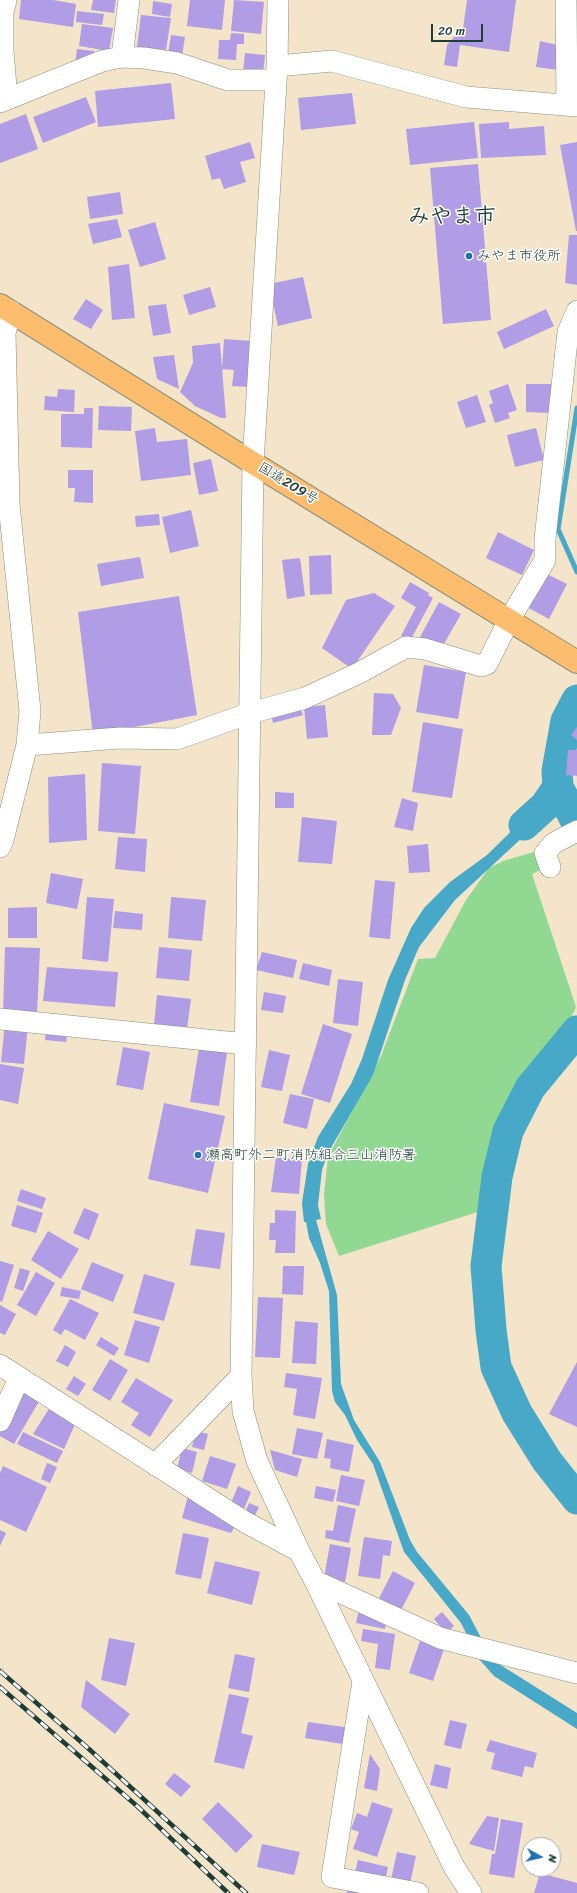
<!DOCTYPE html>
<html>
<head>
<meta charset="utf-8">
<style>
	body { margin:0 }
	#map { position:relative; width:577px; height:1893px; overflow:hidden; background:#f3e4ca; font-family:Sriracha,sans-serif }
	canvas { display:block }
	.north { position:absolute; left:521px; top:1837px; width:40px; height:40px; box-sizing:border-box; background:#fff; border:1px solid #a5b1ae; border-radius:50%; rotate:98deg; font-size:11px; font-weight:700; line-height:16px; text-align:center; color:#1f3d34 }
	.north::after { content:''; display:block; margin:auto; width:14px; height:18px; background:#1f6fb2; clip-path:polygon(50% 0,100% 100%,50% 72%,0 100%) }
	.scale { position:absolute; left:431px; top:24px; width:52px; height:18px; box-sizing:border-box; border:2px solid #1f3d34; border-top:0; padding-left:5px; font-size:12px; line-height:14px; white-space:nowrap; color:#1f3d34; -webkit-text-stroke:3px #fff; paint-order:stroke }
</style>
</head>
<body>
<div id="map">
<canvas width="577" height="1893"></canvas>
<div class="north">N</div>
<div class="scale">20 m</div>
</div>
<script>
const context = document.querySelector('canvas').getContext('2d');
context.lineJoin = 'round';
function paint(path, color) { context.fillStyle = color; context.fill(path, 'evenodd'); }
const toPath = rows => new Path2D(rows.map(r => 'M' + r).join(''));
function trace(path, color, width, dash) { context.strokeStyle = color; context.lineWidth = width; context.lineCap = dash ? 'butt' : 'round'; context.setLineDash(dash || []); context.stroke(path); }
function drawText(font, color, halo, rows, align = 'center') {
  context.font = font + ' Sriracha,"Klee One",sans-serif'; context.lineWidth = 3; context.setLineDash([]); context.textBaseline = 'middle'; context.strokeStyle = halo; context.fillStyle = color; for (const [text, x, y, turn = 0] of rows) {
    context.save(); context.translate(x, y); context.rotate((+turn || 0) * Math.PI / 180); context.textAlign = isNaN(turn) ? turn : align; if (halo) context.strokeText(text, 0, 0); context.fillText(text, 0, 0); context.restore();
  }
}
paint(toPath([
	[534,852,541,870,532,874,576,1007,570,1020,529,1070,499,1134,487,1209,339,1256,326,1224,324,1195,328,1157,381,1056,418,959,435,958,466,900,489,868,503,861]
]), '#91d892');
paint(toPath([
	[548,791,558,797,524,836,455,900,419,947,405,980,373,1075,328,1153,322,1170,318,1205,321,1219,316,1220,337,1295,341,1384,354,1420,380,1462,410,1540,417,1552,469,1615,489,1653,499,1664,577,1713,577,1729,494,1676,479,1659,461,1623,404,1552,373,1464,357,1440,345,1415,335,1402,332,1391,329,1291,320,1263,309,1238,306,1222,304,1222,302,1203,308,1164,318,1137,351,1084,362,1059,388,980,411,928,424,908,450,882,487,855,536,807]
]), '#47a9c7');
trace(toPath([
	[577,408,558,529,577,572]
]), '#47a9c7', 5);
trace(toPath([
	[577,700,566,721,557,771,558,787,577,823],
	[524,825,545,806,558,787],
	[577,1031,530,1088,508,1131,497,1177,486,1266,491,1330,496,1367,517,1413,547,1461,577,1499]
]), '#47a9c7', 31);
paint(toPath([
	[21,0,53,0,76,4,73,27,19,19],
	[93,0,116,0,114,13,91,10],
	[190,0,225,0,222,30,187,26],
	[234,0,264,2,261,34,231,31],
	[467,0,516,0,509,52,460,45,457,67,444,65,447,45,454,37,462,36],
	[153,1,172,4,170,17,152,14],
	[77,11,104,14,102,25,76,22],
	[141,15,171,18,166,50,137,47],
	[82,24,113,28,109,51,79,46],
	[231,33,244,34,244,44,237,44,236,60,218,59,219,40,230,40],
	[171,35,185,37,182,56,168,54],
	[540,41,557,45,559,70,536,67],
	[77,49,94,51,93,60,75,64],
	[245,53,265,55,263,74,243,72],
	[171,83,175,119,98,127,95,91],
	[352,93,356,124,301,130,298,98],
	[86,97,96,122,43,143,33,117],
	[26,114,38,149,0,163,0,124],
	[474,122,478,158,410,165,406,129],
	[509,122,509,129,544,126,546,155,481,158,479,124],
	[250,142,255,158,240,162,246,182,224,189,220,178,212,180,205,156],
	[577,142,577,231,576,231,560,145],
	[478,164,491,320,443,324,430,168],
	[120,192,123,214,90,219,87,197],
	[117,219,122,237,93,244,88,224],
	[155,222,166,259,140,267,128,230],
	[569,235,577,235,577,285,565,283],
	[129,264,135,318,112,320,108,267],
	[303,277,312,318,278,326,269,284],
	[210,287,216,307,189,315,183,295],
	[86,299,103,310,91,329,73,319],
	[166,304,171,333,153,336,148,306],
	[546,309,554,326,504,349,497,332],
	[224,339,252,341,249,387,232,386,234,370,222,369],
	[220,343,226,418,221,418,195,406,180,392,193,363,192,346],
	[174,355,179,389,157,379,153,357],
	[508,384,517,410,508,413,510,418,495,423,489,405,493,403,489,391],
	[526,384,552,384,551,413,526,412],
	[58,389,75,390,74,412,44,410,45,396,57,397],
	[477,395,486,422,466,428,457,402],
	[99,406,132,407,131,431,98,430],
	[84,408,93,408,92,448,61,447,61,414,84,414],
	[155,428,157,442,187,439,191,475,141,481,135,431],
	[536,428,544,460,515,467,507,435],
	[211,459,218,491,199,495,193,463],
	[68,470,93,470,93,503,74,502,75,488,68,488],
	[191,510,199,546,170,553,162,517],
	[159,514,160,525,136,527,135,516],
	[498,532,534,550,522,575,486,558],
	[331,555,332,594,310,595,309,556],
	[140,557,144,578,101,586,97,564],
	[300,558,305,596,287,599,282,560],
	[545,573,567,584,549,619,527,607],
	[410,582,429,593,428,595,433,598,410,641,401,636,416,607,401,598],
	[374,593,395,606,352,669,322,648,346,600],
	[179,596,197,715,93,735,78,612],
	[439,602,461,614,441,649,420,637],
	[424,665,466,672,458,719,416,712],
	[374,693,393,694,401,708,391,735,372,735],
	[299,704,303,715,273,723,270,711],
	[325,705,328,737,307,739,304,707],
	[423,722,463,729,452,798,412,792],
	[577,727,577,740,571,735],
	[568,750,577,750,577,776,566,775],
	[102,763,141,766,135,834,98,831],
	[85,774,87,840,49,843,48,777],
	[275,792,294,793,294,808,275,808],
	[402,798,418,803,413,831,394,827],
	[302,817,337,821,332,864,298,862],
	[118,837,147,839,145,872,115,869],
	[428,844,430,872,409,873,407,846],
	[51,873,83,879,77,909,46,903],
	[375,880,395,882,390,939,369,937],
	[87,897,114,899,108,962,82,959],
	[171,897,206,900,202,941,168,938],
	[37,907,37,938,8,938,8,908],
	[115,911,143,914,142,930,113,928],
	[5,947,40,948,37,1014,3,1013],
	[159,947,192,950,189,981,156,978],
	[262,952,297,960,293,978,256,970],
	[303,963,332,970,329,986,299,979],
	[47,967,118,972,115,1007,43,1001],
	[338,979,363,982,358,1026,333,1023],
	[264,992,286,996,283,1013,261,1010],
	[157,995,191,999,187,1029,154,1025],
	[5,1023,28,1026,24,1064,1,1062],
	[323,1024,352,1034,330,1103,301,1094],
	[47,1025,68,1028,66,1042,45,1040],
	[200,1042,228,1046,219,1106,190,1102],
	[123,1047,150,1052,143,1090,116,1085],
	[269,1050,290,1055,282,1091,261,1087],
	[0,1064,24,1068,18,1104,0,1100],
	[290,1094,314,1099,307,1129,283,1123],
	[164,1103,225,1116,208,1193,148,1179],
	[276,1157,302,1160,299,1194,271,1192],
	[21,1189,46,1198,42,1209,17,1201],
	[17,1205,43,1213,36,1233,11,1226],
	[84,1208,99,1214,89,1240,73,1233],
	[275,1210,296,1211,295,1253,275,1253,276,1240,269,1240,270,1223,275,1223],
	[196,1229,225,1233,220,1269,190,1265],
	[48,1231,79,1249,61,1279,31,1260],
	[0,1261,14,1265,2,1302,0,1301],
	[92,1262,124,1275,113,1302,81,1289],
	[283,1266,304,1266,303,1295,282,1294],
	[20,1268,30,1271,23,1291,14,1288],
	[36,1272,55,1283,36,1316,17,1305],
	[144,1274,175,1283,164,1321,133,1313],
	[62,1287,81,1291,79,1299,60,1296],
	[258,1297,283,1298,280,1358,255,1357],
	[70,1299,99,1313,85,1340,65,1329,61,1335,53,1330],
	[0,1305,16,1314,5,1335,0,1333],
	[135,1320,160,1327,149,1363,124,1355],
	[295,1321,318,1323,316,1364,292,1363],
	[101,1337,119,1348,114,1356,96,1345],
	[65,1345,76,1352,68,1367,56,1361],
	[110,1359,128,1370,110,1401,92,1390],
	[577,1362,577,1427,549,1414],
	[286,1373,322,1378,315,1419,293,1415,297,1389,284,1387],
	[74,1376,86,1384,78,1396,66,1389],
	[136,1378,173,1400,150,1437,131,1425,139,1413,121,1402],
	[24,1388,41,1398,14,1444,0,1436,0,1431],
	[52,1404,76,1422,64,1449,33,1434],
	[297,1428,323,1433,317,1459,292,1454],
	[196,1431,208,1434,204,1450,192,1447],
	[23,1432,63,1451,57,1463,17,1444],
	[327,1439,354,1445,349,1472,330,1468,331,1459,324,1458],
	[182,1448,197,1452,192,1473,177,1469],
	[270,1450,302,1459,297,1477,275,1470],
	[210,1456,236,1464,227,1489,202,1481],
	[47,1463,57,1467,50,1483,41,1479],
	[3,1466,47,1487,26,1532,0,1520,0,1473],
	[341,1475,365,1480,359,1506,336,1501],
	[238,1486,251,1492,244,1509,231,1503],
	[316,1486,336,1490,333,1502,314,1498],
	[188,1496,236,1524,231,1533,182,1518],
	[249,1503,259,1507,253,1519,244,1515],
	[338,1505,356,1509,349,1543,325,1538,326,1530,333,1531],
	[0,1530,6,1533,0,1546],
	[183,1533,209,1538,201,1579,175,1574],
	[364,1537,392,1541,390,1556,383,1555,380,1579,358,1576],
	[330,1544,351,1548,345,1582,324,1578],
	[215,1561,260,1572,252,1605,207,1593],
	[393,1571,415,1583,397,1618,375,1606],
	[360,1605,387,1619,385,1629,356,1623],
	[442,1612,454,1626,446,1633,434,1619],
	[363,1629,395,1634,390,1670,375,1668,378,1644,361,1641],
	[109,1638,135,1643,126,1686,101,1680],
	[420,1641,444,1649,433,1681,409,1673],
	[235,1654,255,1658,249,1692,228,1688],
	[86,1680,130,1714,115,1734,81,1707],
	[229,1694,249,1698,241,1733,253,1736,244,1769,214,1762],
	[450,1720,467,1724,461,1749,444,1745],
	[308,1722,351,1728,349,1745,305,1738],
	[490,1740,537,1753,533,1768,525,1766,522,1777,491,1769,495,1753,486,1751],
	[370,1754,380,1769,377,1791,364,1788],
	[435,1764,451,1768,447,1789,430,1785],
	[174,1773,191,1786,181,1797,165,1784],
	[218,1802,253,1836,236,1853,202,1819],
	[372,1802,393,1809,377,1857,353,1849,359,1832,351,1829,357,1813,367,1817],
	[487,1816,499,1818,494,1851,469,1844],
	[501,1819,523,1823,514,1878,489,1874,492,1854,495,1854],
	[262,1844,300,1852,294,1875,257,1867],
	[397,1852,416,1856,408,1893,389,1889],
	[358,1860,388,1867,384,1887,353,1880],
	[540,1873,577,1883,577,1893,534,1893],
	[348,1888,370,1893,347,1893]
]), '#b19ce6');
const minor = toPath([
	[6,0,3,13,3,51,7,99],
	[278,0,277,66,253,463,241,1376,243,1411,257,1461,299,1551,315,1581,454,1867,471,1893],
	[566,0,567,105],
	[122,57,129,0],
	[277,66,332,61,466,97,577,106],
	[0,102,102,61,122,57,144,58,177,63,228,80,276,80],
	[27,745,120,738,177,739,250,713,305,698,359,673,406,647,425,649,481,666,487,664,509,620,545,560,545,539,568,332,577,311],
	[0,847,3,840,27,745,30,711,9,504,5,333,11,311],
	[550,867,545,853,554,843,577,831],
	[0,1019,246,1044],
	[0,1365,245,1522,299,1551],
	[0,1421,19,1378],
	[155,1465,241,1376],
	[315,1581,440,1638,577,1673],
	[363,1681,332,1877,418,1893]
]);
const highway = toPath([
	[0,305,253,463,577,662]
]);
trace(minor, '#89907f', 22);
trace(highway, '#89907f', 24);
trace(minor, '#fff', 21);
trace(highway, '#fcbd6f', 22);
const rail = toPath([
	[0,1671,89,1749,246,1893],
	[0,1687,137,1806,228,1893]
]);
trace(rail, '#1f3d34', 4.5);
trace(rail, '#fff', 3, [9]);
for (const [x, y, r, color] of [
	[469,256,4,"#1f6fb2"],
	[198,1155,4,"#1f6fb2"]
]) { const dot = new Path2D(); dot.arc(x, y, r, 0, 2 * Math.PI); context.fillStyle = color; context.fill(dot); trace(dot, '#fff', 1.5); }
drawText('14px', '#1f3d34', '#fff', [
	["みやま市役所",477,256],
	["瀬高町外二町消防組合三山消防署",206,1155]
], 'left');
drawText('14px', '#1f3d34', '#fff', [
	["国道209号",288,484,31]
]);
drawText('bold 22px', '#1f3d34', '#fff', [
	["みやま市",452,217]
]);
</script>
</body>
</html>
